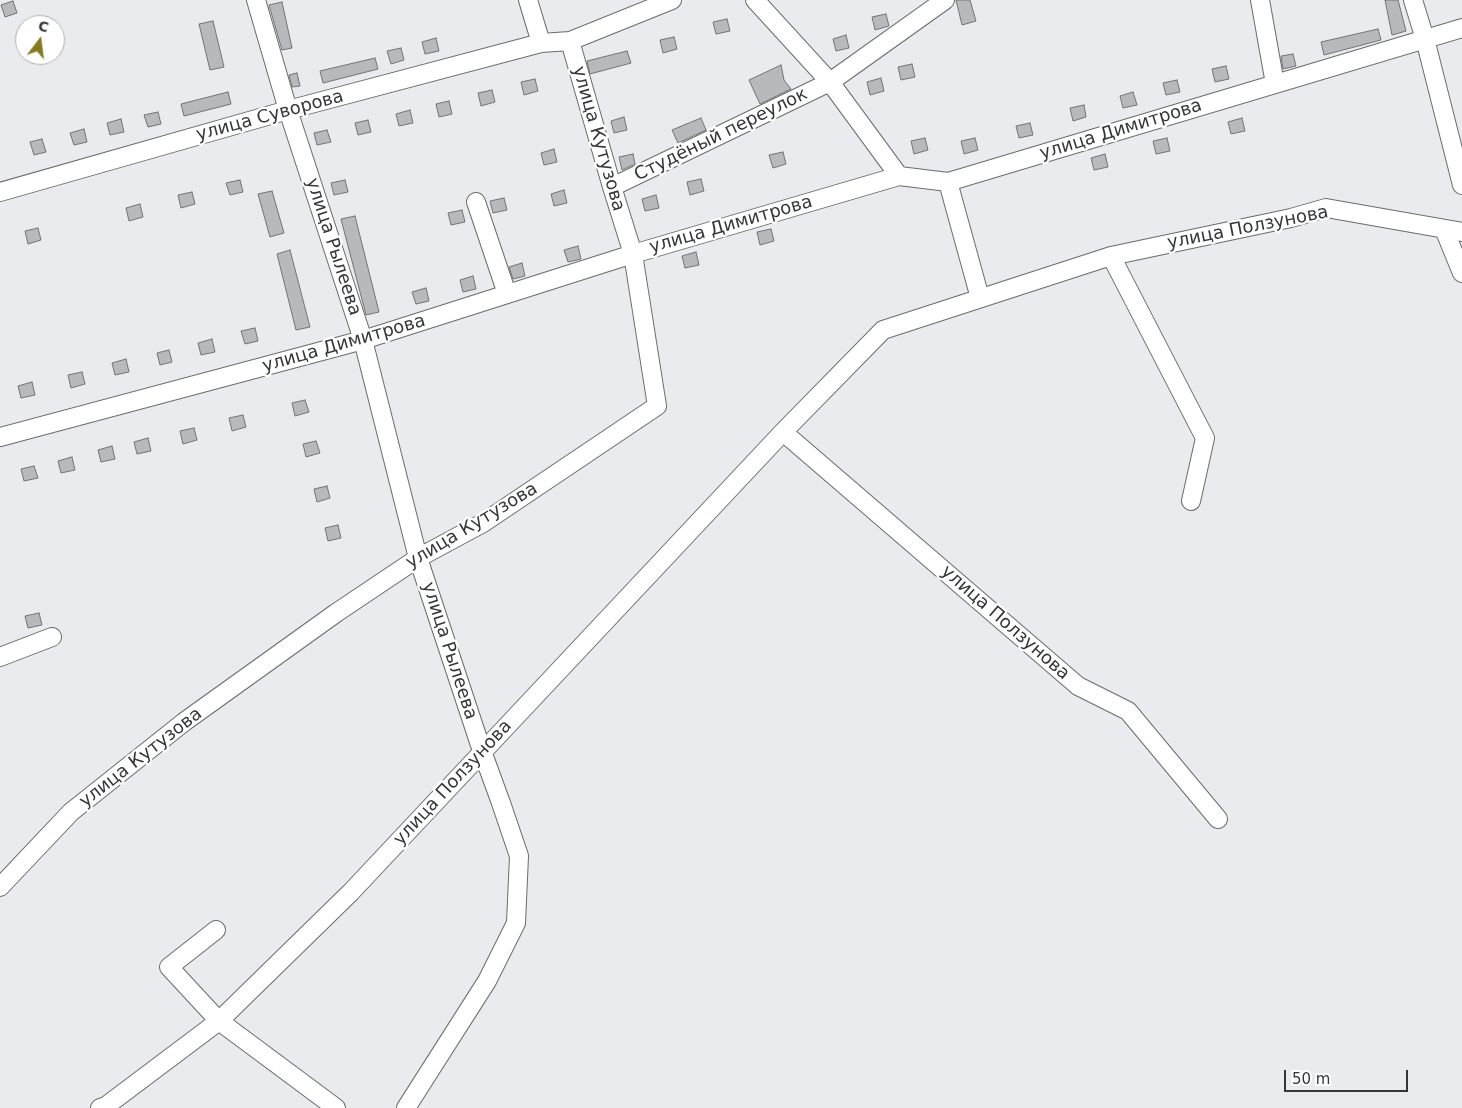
<!DOCTYPE html>
<html>
<head>
<meta charset="utf-8">
<style>
	body { margin:0 }
	#map { position:relative; width:1462px; height:1108px; overflow:hidden; background:#e9ebef; font-family:"DejaVu Sans",sans-serif }
	canvas { display:block }
	.north { position:absolute; left:15px; top:15px; width:50px; height:50px; box-sizing:border-box; background:#fff; border:1px solid #aeafaf; border-radius:50%; rotate:15deg; font-size:14px; font-weight:700; line-height:20px; text-align:center; color:#353637 }
	.north::after { content:''; display:block; margin:auto; width:18px; height:22px; background:#87791e; clip-path:polygon(50% 0,100% 100%,50% 72%,0 100%) }
	.scale { position:absolute; left:1284px; top:1070px; width:124px; height:22px; box-sizing:border-box; border:2px solid #353637; border-top:0; padding-left:6px; font-size:15px; line-height:18px; white-space:nowrap; color:#353637; -webkit-text-stroke:4px #fff; paint-order:stroke }
</style>
</head>
<body>
<div id="map">
<canvas width="1462" height="1108"></canvas>
<div class="north">С</div>
<div class="scale">50 m</div>
</div>
<script>
const context = document.querySelector('canvas').getContext('2d');
context.lineJoin = 'round';
function paint(path, color) { context.fillStyle = color; context.fill(path, 'evenodd'); }
const toPath = rows => new Path2D(rows.map(r => 'M' + r).join(''));
function trace(path, color, width, dash) { context.strokeStyle = color; context.lineWidth = width; context.lineCap = dash ? 'butt' : 'round'; context.setLineDash(dash || []); context.stroke(path); }
function drawText(font, color, halo, rows, align = 'center') {
  context.font = font + ' "DejaVu Sans",sans-serif'; context.lineWidth = 4.5; context.setLineDash([]); context.textBaseline = 'middle'; context.strokeStyle = halo; context.fillStyle = color; for (const [text, x, y, turn = 0] of rows) {
    context.save(); context.translate(x, y); context.rotate((+turn || 0) * Math.PI / 180); context.textAlign = isNaN(turn) ? turn : align; if (halo) context.strokeText(text, 0, 0); context.fillText(text, 0, 0); context.restore();
  }
}
const building = toPath([
	[956,0,970,0,976,21,962,25,956,0],
	[1385,0,1398,0,1406,31,1392,35,1385,0],
	[13,1,17,13,5,17,1,5,13,1],
	[282,2,292,48,282,50,269,5,282,2],
	[886,14,889,26,875,30,872,17,886,14],
	[727,19,730,31,716,34,713,22,727,19],
	[213,21,224,67,210,70,199,24,213,21],
	[1378,29,1381,40,1324,55,1321,42,1378,29],
	[846,35,849,48,836,51,833,39,846,35],
	[674,37,677,49,663,53,660,40,674,37],
	[436,38,439,51,425,54,422,42,436,38],
	[401,48,404,60,391,64,387,51,401,48],
	[627,51,631,63,590,74,587,61,627,51],
	[1293,54,1296,66,1283,69,1281,56,1293,54],
	[375,58,378,69,323,83,320,71,375,58],
	[912,64,915,77,901,80,898,67,912,64],
	[781,65,784,80,791,89,760,104,749,80,781,65],
	[1226,66,1229,79,1215,82,1212,69,1226,66],
	[297,73,300,86,292,87,289,75,297,73],
	[881,78,884,91,870,95,867,82,881,78],
	[535,79,538,91,524,95,521,82,535,79],
	[1177,80,1180,92,1166,95,1163,83,1177,80],
	[492,90,495,102,481,106,478,93,492,90],
	[228,92,231,104,184,116,181,104,228,92],
	[1133,92,1137,105,1123,108,1120,96,1133,92],
	[449,101,452,114,439,117,436,104,449,101],
	[1084,105,1086,117,1073,121,1070,108,1084,105],
	[410,110,413,123,399,126,396,114,410,110],
	[158,112,161,124,148,127,144,115,158,112],
	[624,117,627,130,614,133,611,121,624,117],
	[701,118,706,130,678,143,672,130,701,118],
	[1242,118,1245,131,1231,134,1228,122,1242,118],
	[121,119,124,132,110,135,107,123,121,119],
	[368,120,371,132,358,135,355,123,368,120],
	[1030,123,1033,135,1019,138,1016,126,1030,123],
	[84,129,87,142,74,145,70,133,84,129],
	[327,130,331,142,317,145,314,133,327,130],
	[925,138,928,150,914,154,911,141,925,138],
	[975,138,978,150,964,154,961,141,975,138],
	[1167,138,1170,151,1156,154,1153,141,1167,138],
	[42,139,46,152,34,155,30,142,42,139],
	[554,149,557,162,544,165,541,153,554,149],
	[783,152,786,164,773,168,769,155,783,152],
	[633,154,635,164,622,170,619,157,633,154],
	[1105,154,1108,167,1094,170,1091,158,1105,154],
	[701,179,704,191,690,195,687,182,701,179],
	[240,180,243,192,230,195,226,183,240,180],
	[345,180,348,192,334,195,331,183,345,180],
	[564,190,567,203,554,206,551,194,564,190],
	[272,191,284,233,270,237,258,194,272,191],
	[192,192,195,204,181,208,178,195,192,192],
	[656,195,659,208,645,211,642,199,656,195],
	[504,198,507,210,493,213,490,201,504,198],
	[140,204,143,217,129,221,126,208,140,204],
	[462,210,465,222,451,225,448,213,462,210],
	[355,216,379,312,366,315,341,219,355,216],
	[38,228,41,240,28,244,25,231,38,228],
	[771,229,774,241,760,245,757,232,771,229],
	[578,246,581,259,568,262,564,250,578,246],
	[290,250,310,327,296,330,277,254,290,250],
	[696,252,699,265,685,268,682,256,696,252],
	[522,263,525,276,513,279,509,267,522,263],
	[473,276,476,289,463,292,460,280,473,276],
	[426,288,429,301,416,304,412,292,426,288],
	[255,328,258,341,245,344,241,331,255,328],
	[212,339,215,352,201,355,198,343,212,339],
	[169,350,172,362,160,365,157,353,169,350],
	[126,359,129,372,115,375,112,363,126,359],
	[82,372,85,384,71,388,68,375,82,372],
	[32,382,35,395,21,398,18,386,32,382],
	[305,400,309,412,295,416,292,403,305,400],
	[243,415,246,427,232,431,229,418,243,415],
	[194,428,197,440,183,444,180,431,194,428],
	[148,438,151,451,137,454,134,442,148,438],
	[316,441,320,453,306,457,303,444,316,441],
	[112,446,115,459,101,462,98,450,112,446],
	[72,457,75,470,61,473,58,461,72,457],
	[34,466,38,478,24,481,21,469,34,466],
	[327,486,330,498,317,502,314,489,327,486],
	[338,525,341,538,328,541,325,528,338,525],
	[39,613,42,625,28,628,25,616,39,613]
]);
paint(building, '#b7b9bd');
trace(building, '#727377', 1);
const minor = toPath([
	[256,0,288,110,363,340,418,558,482,751,501,803,519,856,516,923,487,981,406,1108],
	[528,0,541,43],
	[755,0,830,82,945,0],
	[1260,0,1275,84],
	[1413,0,1425,39,1462,185],
	[948,182,980,298],
	[612,187,830,82,899,176],
	[0,192,288,110,541,43,570,41,672,0],
	[476,202,507,294],
	[1444,229,1462,273],
	[1111,256,1205,438,1191,501],
	[783,432,1078,686,1128,711,1218,819],
	[0,437,363,340,633,254,899,176,948,182,1462,28],
	[0,657,52,637],
	[0,887,71,812,184,722,336,613,418,558,483,523,657,406,633,254,612,187,570,41],
	[216,930,169,967,219,1021,336,1108],
	[100,1108,106,1106,219,1021,351,892,783,432,883,330,1111,256,1291,218,1326,208,1462,232]
]);
trace(minor, '#696b6f', 20);
trace(minor, '#fff', 18);
drawText('18px', '#353637', '#fff', [
	["улица Суворова",270,116,-15],
	["улица Димитрова",1121,130,-17],
	["Студёный переулок",721,135,-26],
	["улица Кутузова",598,139,74],
	["улица Димитрова",731,225,-16],
	["улица Ползунова",1248,228,-11],
	["улица Рылеева",333,247,72],
	["улица Димитрова",344,344,-16],
	["улица Кутузова",472,526,-31],
	["улица Ползунова",1005,623,41],
	["улица Рылеева",449,651,72],
	["улица Кутузова",141,758,-38],
	["улица Ползунова",453,783,-47]
]);
</script>
</body>
</html>
